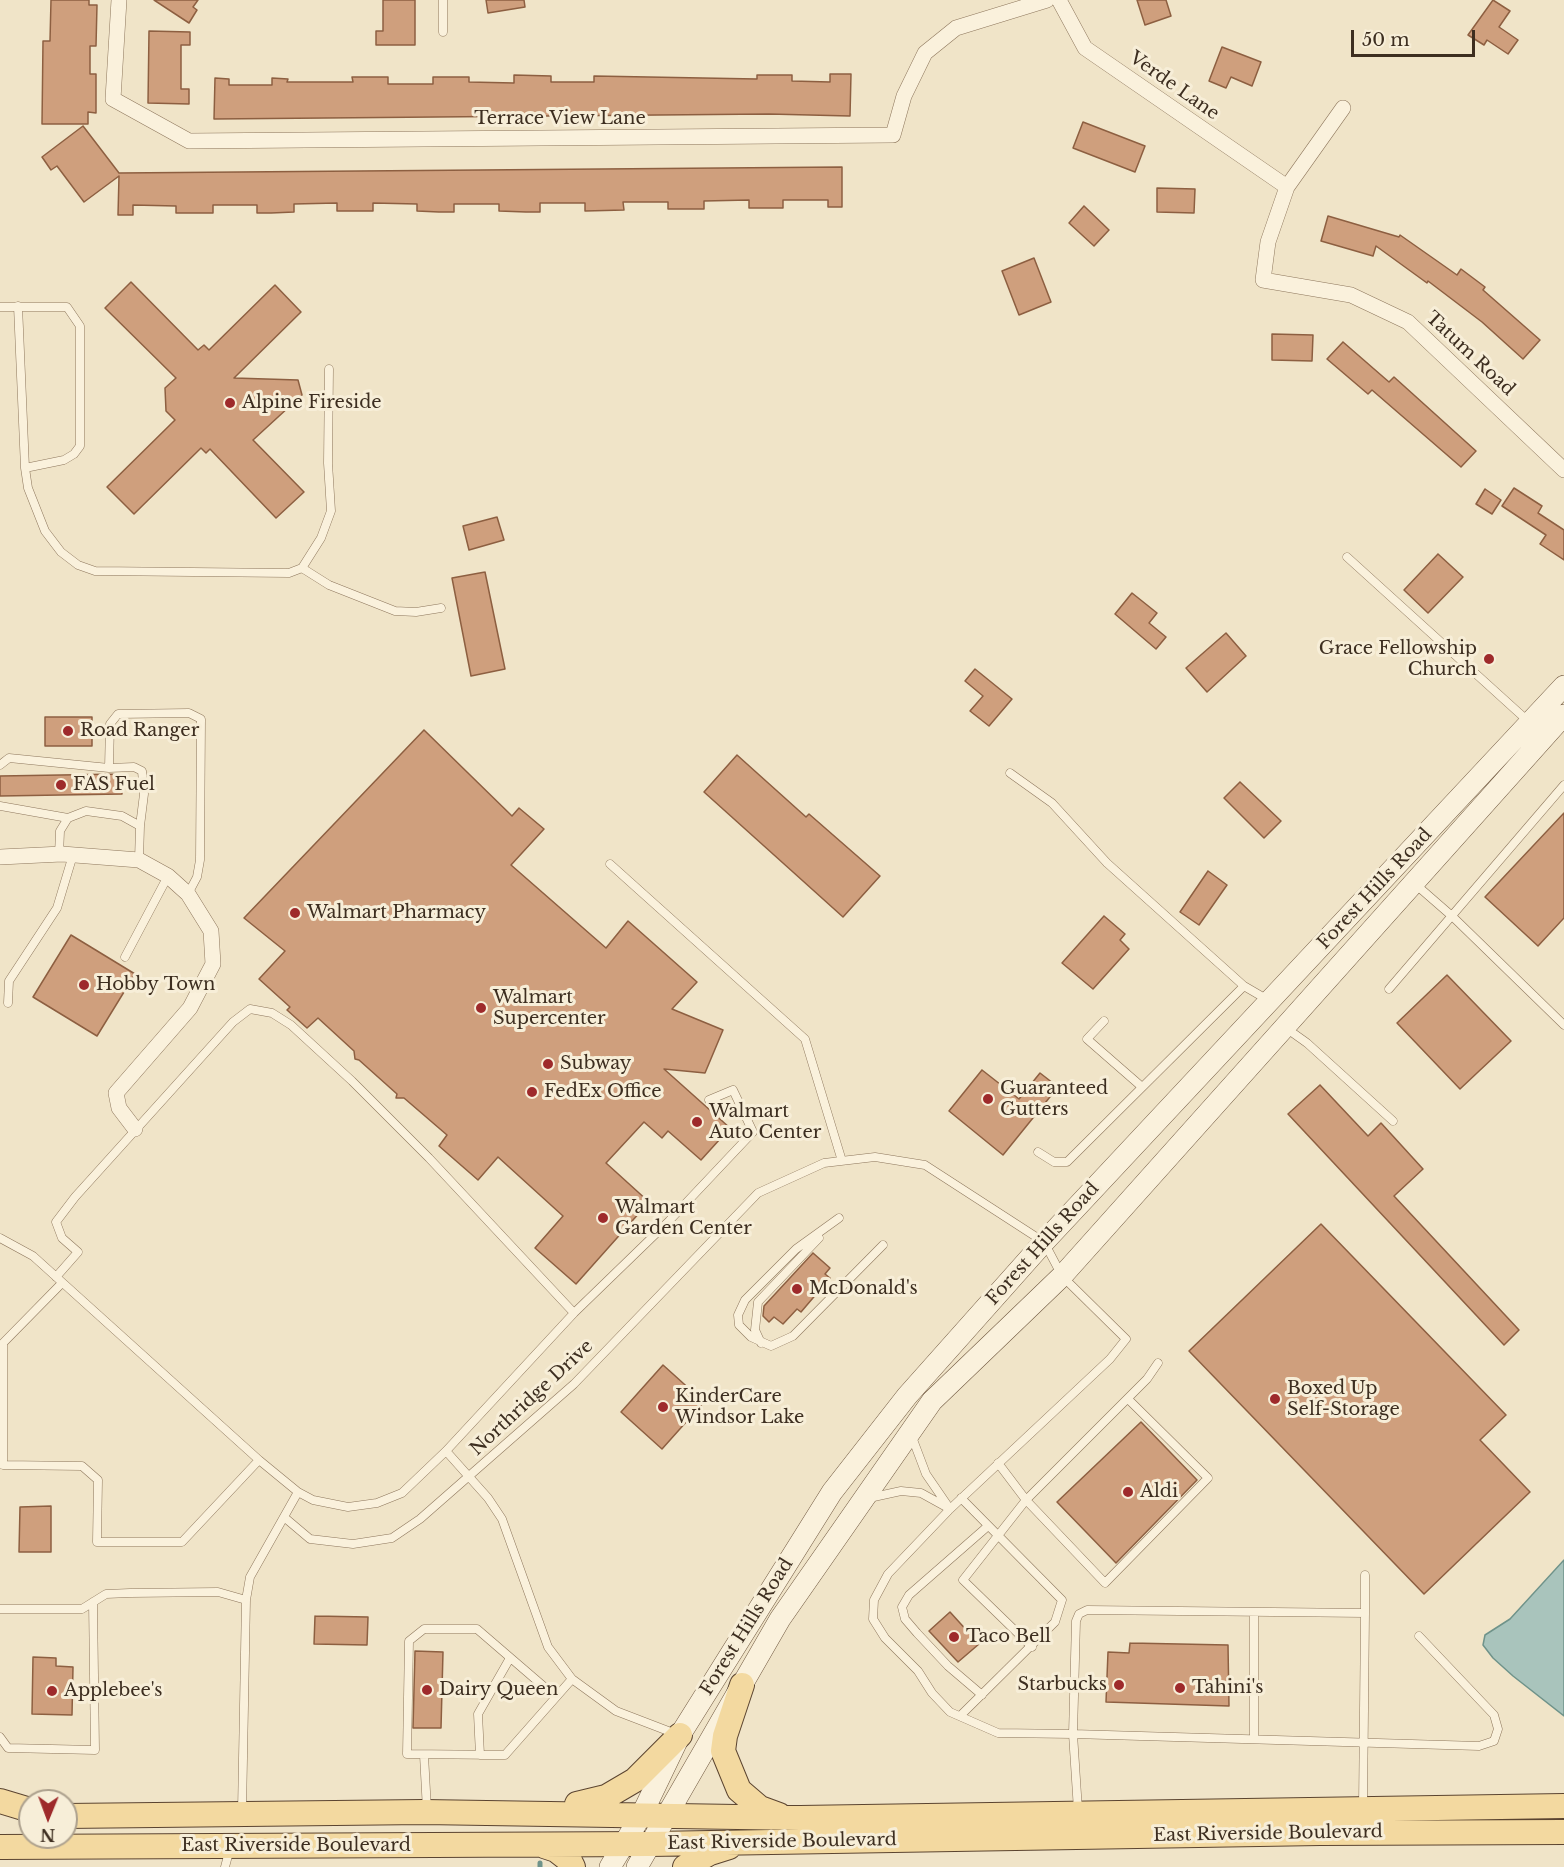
<!DOCTYPE html>
<html>
<head>
<meta charset="utf-8">
<style>
	body { margin:0 }
	#map { position:relative; width:1564px; height:1867px; overflow:hidden; background:#f0e4c8; font-family:"Libre Baskerville",serif }
	canvas { display:block }
	.north { position:absolute; left:18px; top:1789px; width:60px; height:60px; box-sizing:border-box; background:#f7eed8; border:2px solid #ada18e; border-radius:50%; rotate:181deg; font-size:16px; font-weight:700; line-height:24px; text-align:center; color:#3d2e20 }
	.north::after { content:''; display:block; margin:auto; width:21px; height:27px; background:#9e2a2b; clip-path:polygon(50% 0,100% 100%,50% 72%,0 100%) }
	.scale { position:absolute; left:1351px; top:30px; width:124px; height:27px; box-sizing:border-box; border:3px solid #3d2e20; border-top:0; padding-left:8px; font-size:18px; line-height:21px; white-space:nowrap; color:#3d2e20; -webkit-text-stroke:4px #f7eed8; paint-order:stroke }
</style>
</head>
<body>
<div id="map">
<canvas width="1564" height="1867"></canvas>
<div class="north">N</div>
<div class="scale">50 m</div>
</div>
<script>
const context = document.querySelector('canvas').getContext('2d');
context.lineJoin = 'round';
function paint(path, color) { context.fillStyle = color; context.fill(path, 'evenodd'); }
const toPath = rows => new Path2D(rows.map(r => 'M' + r).join(''));
function trace(path, color, width, dash) { context.strokeStyle = color; context.lineWidth = width; context.lineCap = dash ? 'butt' : 'round'; context.setLineDash(dash || []); context.stroke(path); }
function drawText(font, color, halo, rows, align = 'center') {
  context.font = font + ' "Libre Baskerville",serif'; context.lineWidth = 6; context.setLineDash([]); context.textBaseline = 'middle'; context.strokeStyle = halo; context.fillStyle = color; for (const [text, x, y, turn = 0] of rows) {
    context.save(); context.translate(x, y); context.rotate((+turn || 0) * Math.PI / 180); context.textAlign = isNaN(turn) ? turn : align; if (halo) context.strokeText(text, 0, 0); context.fillText(text, 0, 0); context.restore();
  }
}
const water = toPath([
	[1564,1560,1564,1716,1513,1676,1493,1658,1483,1645,1485,1635,1510,1619,1564,1560]
]);
paint(water, '#a9c4bc');
trace(water, '#6f938a', 1.5);
trace(toPath([
	[540,1863,540,1867]
]), '#6f938a', 5);
const building = toPath([
	[51,0,89,0,89,5,97,5,96,46,90,46,90,74,96,74,96,113,88,112,88,124,42,124,43,41,50,41,51,0],
	[154,0,198,0,193,7,197,10,189,23,154,0],
	[383,0,415,0,415,45,376,45,376,31,383,31,383,0],
	[486,0,524,0,525,7,488,13,486,0],
	[1137,0,1166,0,1171,16,1145,25,1137,0],
	[1493,0,1510,11,1499,27,1518,40,1508,54,1487,40,1484,45,1468,35,1493,0],
	[149,31,190,32,190,45,181,45,181,89,189,89,189,104,148,103,149,31],
	[1222,47,1261,62,1252,86,1231,77,1226,88,1209,81,1222,47],
	[830,74,851,74,850,116,769,114,214,119,215,78,229,79,229,85,272,85,272,78,288,79,287,82,353,82,352,77,388,77,388,84,433,84,433,77,469,77,469,82,514,83,514,75,551,76,551,82,594,82,594,76,757,79,757,75,792,75,792,81,830,82,830,74],
	[1083,122,1145,146,1135,172,1073,148,1083,122],
	[83,126,119,173,842,167,842,207,828,207,828,200,783,200,783,208,749,208,749,200,704,201,704,209,668,209,668,202,623,202,624,210,585,211,585,203,540,203,540,212,526,212,499,211,499,204,454,204,454,212,439,212,417,211,417,204,373,203,373,211,337,211,337,203,294,204,294,212,271,213,257,213,257,205,213,205,213,213,176,213,176,206,133,205,133,215,118,215,119,176,84,202,57,166,51,170,42,157,83,126],
	[1157,188,1195,189,1194,213,1157,212,1157,188],
	[1084,206,1109,230,1094,246,1069,223,1084,206],
	[1328,216,1399,237,1400,235,1457,275,1461,269,1485,287,1483,290,1540,340,1523,359,1482,322,1428,281,1427,283,1376,246,1373,256,1321,241,1328,216],
	[1034,258,1051,302,1019,315,1002,271,1034,258],
	[131,282,198,350,204,345,209,350,275,285,301,312,234,378,298,380,302,395,253,440,304,492,276,518,210,449,206,453,201,448,134,514,107,487,175,420,166,411,165,388,176,378,105,308,131,282],
	[1272,334,1313,335,1312,361,1272,360,1272,334],
	[1343,342,1389,382,1394,377,1476,451,1461,467,1372,390,1368,394,1327,359,1343,342],
	[1514,488,1542,506,1538,513,1564,530,1564,560,1540,544,1546,535,1502,506,1514,488],
	[1485,489,1501,500,1492,514,1476,504,1485,489],
	[497,517,504,540,469,550,463,526,497,517],
	[1438,554,1463,577,1428,613,1404,590,1438,554],
	[485,572,505,669,471,676,452,578,485,572],
	[1132,593,1157,613,1149,623,1166,637,1156,649,1115,614,1132,593],
	[1226,633,1246,656,1207,692,1186,668,1226,633],
	[975,669,1012,699,989,726,970,711,983,696,965,681,975,669],
	[45,717,92,717,92,746,45,746,45,717],
	[424,730,512,816,519,808,544,829,511,865,606,948,628,921,697,982,672,1009,723,1030,705,1073,664,1069,730,1128,701,1160,668,1131,662,1138,644,1122,606,1163,649,1202,576,1284,535,1248,563,1216,498,1157,478,1180,439,1146,447,1135,404,1098,396,1098,397,1094,359,1060,355,1059,354,1051,318,1018,307,1028,287,1010,290,1007,259,979,285,951,244,918,424,730],
	[737,755,806,817,809,814,880,876,843,917,704,792,737,755],
	[121,774,122,794,0,796,0,776,121,774],
	[1240,782,1281,821,1264,838,1224,798,1240,782],
	[1564,813,1564,918,1538,946,1485,897,1564,813],
	[1208,871,1227,885,1199,925,1180,912,1208,871],
	[1104,916,1125,934,1120,940,1129,949,1093,989,1062,963,1104,916],
	[71,935,135,974,97,1036,33,997,71,935],
	[1447,975,1511,1041,1460,1089,1397,1023,1447,975],
	[982,1070,1019,1099,1040,1073,1058,1087,1003,1155,949,1111,982,1070],
	[1320,1085,1368,1136,1381,1123,1423,1169,1394,1196,1519,1330,1504,1345,1288,1114,1320,1085],
	[1321,1224,1506,1415,1480,1440,1530,1492,1424,1594,1189,1351,1321,1224],
	[813,1253,830,1268,825,1274,830,1278,801,1312,797,1309,783,1324,774,1317,769,1322,763,1316,764,1306,813,1253],
	[663,1365,704,1402,662,1449,621,1412,663,1365],
	[1141,1422,1197,1480,1116,1563,1057,1502,1141,1422],
	[51,1506,51,1552,19,1552,20,1507,51,1506],
	[950,1612,979,1644,958,1662,929,1631,950,1612],
	[315,1616,368,1617,367,1645,314,1644,315,1616],
	[1130,1643,1228,1645,1229,1706,1106,1702,1108,1652,1129,1653,1130,1643],
	[415,1651,443,1652,441,1728,413,1728,415,1651],
	[33,1657,56,1658,56,1666,73,1667,72,1715,32,1714,33,1657]
]);
paint(building, '#cf9f7d');
trace(building, '#8d5f41', 1.5);
const lane = toPath([
	[443,0,443,32],
	[18,306,25,468],
	[0,307,67,307,80,326,80,446,74,454,64,460,25,468,28,488,45,531,61,552,78,565,95,571,289,573,302,568,321,538,331,511,328,463,329,369],
	[1347,557,1529,722],
	[302,568,329,585,395,611,416,612,441,608],
	[0,765,9,758,109,768,134,767,142,771,144,794,140,826],
	[109,768,110,724,118,714,189,713,201,719,200,860,197,877,188,894],
	[1010,773,1052,803,1107,863,1244,986],
	[0,806,68,818],
	[59,855,60,831,68,818,86,811,122,816,140,826,139,860],
	[610,864,805,1039,842,1161],
	[1414,883,1453,917,1564,1025],
	[125,957,168,876],
	[1389,989,1564,785],
	[8,1003,9,981,57,908,73,855],
	[1104,1021,1087,1039,1142,1087],
	[1286,1028,1307,1043,1393,1121],
	[1038,1152,1054,1162,1067,1162,1244,986,1268,1000],
	[839,1218,796,1249,745,1300,738,1315,739,1325,751,1337,771,1346,793,1336,883,1245],
	[0,1238,33,1256,259,1460,298,1492,313,1500,348,1507,377,1503,402,1493,446,1451],
	[56,1277,78,1252,62,1238,56,1222,75,1197,233,1022,250,1009,272,1013,291,1025,352,1081,429,1158,574,1313],
	[62,1283,3,1343,3,1465,82,1466,98,1480,97,1542,182,1542,259,1460],
	[761,1343,755,1330,758,1302,819,1238],
	[998,1463,1026,1500,1105,1583,1208,1478,1128,1399],
	[869,1498,901,1491,921,1493,950,1509,926,1474,912,1437],
	[284,1517,310,1539,353,1544,392,1538,420,1519,574,1384,758,1193,824,1163,875,1157,925,1165,1044,1242,1062,1276,1126,1339,1110,1359,950,1509,888,1574,874,1600,873,1619,885,1638,918,1671,932,1693,950,1712,998,1733,1073,1734,1078,1810],
	[1365,1575,1365,1613,1087,1610,1079,1614,1076,1621,1073,1734,1479,1746,1494,1741,1498,1729,1494,1715,1419,1636],
	[0,1609,82,1609,106,1594,130,1593,218,1592,246,1600],
	[1032,1647,963,1580,1026,1500,1147,1379,1158,1363],
	[982,1695,948,1666,917,1633,905,1619,902,1607,909,1595,988,1526],
	[556,1697,477,1629,424,1629,409,1641,407,1754,505,1755,572,1679],
	[960,1716,1055,1622,1062,1600,961,1498],
	[676,1734,616,1711,572,1679,548,1647,502,1519,488,1498,446,1451,574,1313,669,1221,753,1132,733,1090,709,1100],
	[0,1737,8,1748,95,1750,93,1602],
	[1254,1738,1254,1612],
	[424,1755,427,1810],
	[480,1755,478,1714,510,1658],
	[1363,1807,1365,1613],
	[242,1811,246,1600,250,1577,298,1492],
	[225,1867,230,1848]
]);
const street = toPath([
	[119,0,113,99,189,141,893,135,904,96,925,53,956,28,1047,0],
	[1059,0,1085,48,1287,187],
	[1343,108,1287,187,1268,242,1263,280,1351,295,1408,322,1564,470],
	[0,857,62,854,139,860,168,876,188,894,211,931,213,964,190,1008,116,1093,119,1108,135,1129]
]);
const secondary = toPath([
	[610,1867,642,1814,680,1735,832,1492,907,1396,1044,1242,1564,686],
	[637,1867,780,1619,932,1401,1062,1276,1564,715]
]);
const primary = toPath([
	[742,1685,725,1736,723,1751,739,1790,760,1808,779,1815],
	[0,1801,30,1810],
	[577,1804,606,1797,635,1780,680,1735],
	[66,1816,424,1812,800,1818,1564,1806],
	[544,1846,556,1850,570,1861,573,1867],
	[0,1847,650,1844,1320,1833,1564,1832],
	[685,1867,710,1853,729,1847]
]);
trace(lane, '#8d765c', 9);
trace(street, '#8d765c', 16);
trace(secondary, '#6f573f', 22);
trace(primary, '#5b4430', 26);
trace(lane, '#faf1dc', 8);
trace(street, '#faf1dc', 15);
trace(secondary, '#faf1dc', 21);
trace(primary, '#f3d9a0', 24);
for (const [x, y, r, color] of [
	[230,403,6,"#9e2a2b"],
	[1489,659,6,"#9e2a2b"],
	[68,731,6,"#9e2a2b"],
	[61,785,6,"#9e2a2b"],
	[295,913,6,"#9e2a2b"],
	[84,985,6,"#9e2a2b"],
	[481,1008,6,"#9e2a2b"],
	[548,1064,6,"#9e2a2b"],
	[532,1092,6,"#9e2a2b"],
	[988,1099,6,"#9e2a2b"],
	[697,1122,6,"#9e2a2b"],
	[603,1218,6,"#9e2a2b"],
	[797,1289,6,"#9e2a2b"],
	[1275,1399,6,"#9e2a2b"],
	[663,1407,6,"#9e2a2b"],
	[1128,1492,6,"#9e2a2b"],
	[954,1637,6,"#9e2a2b"],
	[1119,1685,6,"#9e2a2b"],
	[1180,1688,6,"#9e2a2b"],
	[427,1690,6,"#9e2a2b"],
	[52,1691,6,"#9e2a2b"]
]) { const dot = new Path2D(); dot.arc(x, y, r, 0, 2 * Math.PI); context.fillStyle = color; context.fill(dot); trace(dot, '#f7eed8', 2); }
drawText('18px', '#3d2e20', '#f7eed8', [
	["Verde Lane",1174,86,35],
	["Terrace View Lane",560,119],
	["Tatum Road",1470,354,43],
	["Forest Hills Road",1375,889,-47],
	["Forest Hills Road",1043,1244,-48],
	["Northridge Drive",532,1398,-43],
	["Forest Hills Road",747,1627,-58],
	["East Riverside Boulevard",1268,1834,-1],
	["East Riverside Boulevard",782,1842,-1],
	["East Riverside Boulevard",296,1846]
]);
drawText('18px', '#3d2e20', '#f7eed8', [
	["Alpine Fireside",242,403],
	["Grace Fellowship",1477,649,"right"],
	["Church",1477,670,"right"],
	["Road Ranger",80,731],
	["FAS Fuel",73,785],
	["Walmart Pharmacy",307,913],
	["Hobby Town",96,985],
	["Walmart",493,998],
	["Supercenter",493,1019],
	["Subway",560,1064],
	["Guaranteed",1000,1089],
	["Gutters",1000,1110],
	["FedEx Office",544,1092],
	["Walmart",709,1112],
	["Auto Center",709,1133],
	["Walmart",615,1208],
	["Garden Center",615,1229],
	["McDonald's",809,1289],
	["Boxed Up",1287,1389],
	["Self-Storage",1287,1410],
	["KinderCare",675,1397],
	["Windsor Lake",675,1418],
	["Aldi",1140,1492],
	["Taco Bell",966,1637],
	["Starbucks",1107,1685,"right"],
	["Tahini's",1192,1688],
	["Dairy Queen",439,1690],
	["Applebee's",64,1691]
], 'left');
</script>
</body>
</html>
